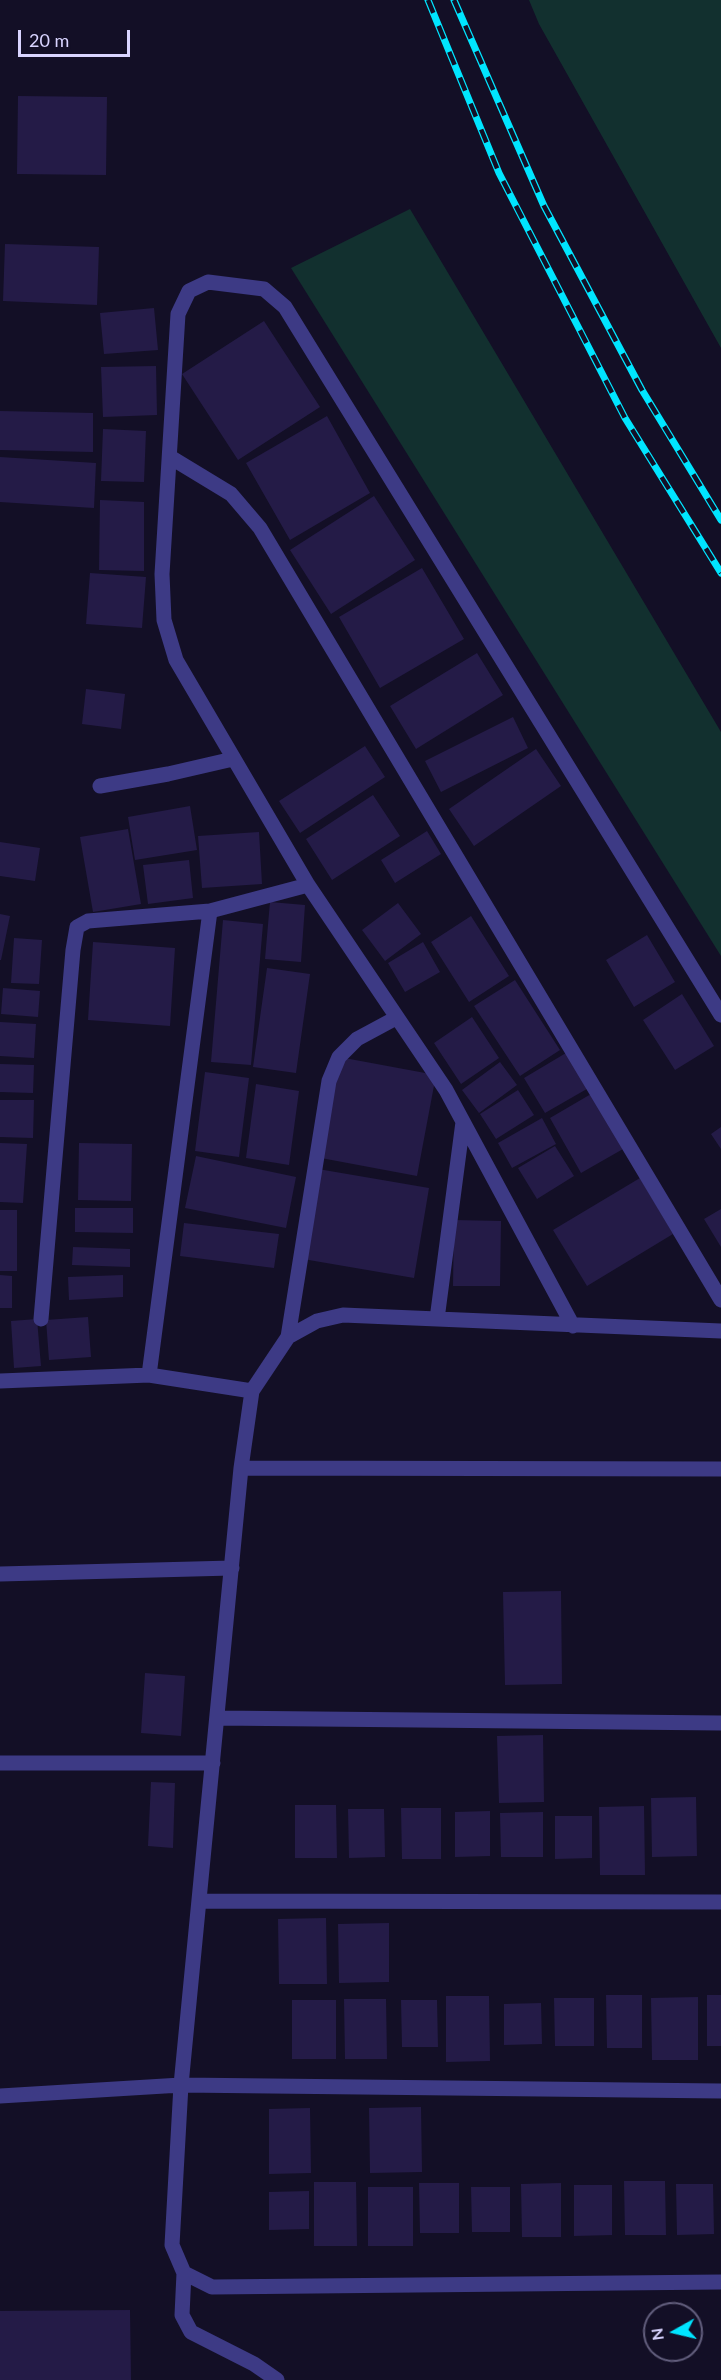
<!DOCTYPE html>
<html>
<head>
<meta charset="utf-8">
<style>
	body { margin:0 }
	#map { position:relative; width:721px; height:2380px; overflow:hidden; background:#130f26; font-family:Lato,sans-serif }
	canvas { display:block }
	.north { position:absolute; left:643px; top:2302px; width:60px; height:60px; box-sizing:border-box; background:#130f26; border:2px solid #625e7d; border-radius:50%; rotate:262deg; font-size:16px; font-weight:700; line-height:24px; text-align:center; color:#d9d4ff }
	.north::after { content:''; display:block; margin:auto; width:21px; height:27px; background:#00e5ff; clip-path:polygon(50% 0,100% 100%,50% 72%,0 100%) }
	.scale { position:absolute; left:18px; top:30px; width:112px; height:27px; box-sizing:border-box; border:3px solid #d9d4ff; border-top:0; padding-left:8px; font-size:18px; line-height:21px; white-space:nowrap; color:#d9d4ff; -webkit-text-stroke:4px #130f26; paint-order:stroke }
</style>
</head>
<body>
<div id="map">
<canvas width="721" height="2380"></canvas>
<div class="north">N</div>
<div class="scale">20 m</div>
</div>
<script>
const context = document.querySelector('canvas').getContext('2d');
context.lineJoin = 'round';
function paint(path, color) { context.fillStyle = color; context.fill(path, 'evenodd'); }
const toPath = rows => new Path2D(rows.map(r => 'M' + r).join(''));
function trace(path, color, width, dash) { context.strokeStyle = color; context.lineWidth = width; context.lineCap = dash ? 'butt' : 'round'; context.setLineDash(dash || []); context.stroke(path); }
paint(toPath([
	[529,0,721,0,721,348,539,24],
	[410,209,721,732,721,956,291,268]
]), '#12302f');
paint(toPath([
	[18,96,107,97,106,175,17,174],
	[5,244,99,247,97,305,3,301],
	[154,308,158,350,104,354,100,313],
	[264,321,320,407,238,460,182,374],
	[156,366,157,415,103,417,101,367],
	[0,411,93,413,93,452,0,450],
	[327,416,370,493,290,540,246,463],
	[103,429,146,431,144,482,101,481],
	[0,457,96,463,94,508,0,502],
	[374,496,415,560,331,614,290,550],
	[100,500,144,502,144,571,99,570],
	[422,568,464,639,380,688,339,617],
	[90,573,146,577,142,628,86,624],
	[477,653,503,695,416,749,390,706],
	[86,689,125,694,121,729,82,724],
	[513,717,528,748,441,792,425,761],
	[365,746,385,777,300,833,279,801],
	[536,749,561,786,474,846,449,809],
	[373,795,400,836,332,880,306,839],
	[190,806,197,850,135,860,128,817],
	[128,829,141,904,93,912,80,837],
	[427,831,441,854,395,883,381,860],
	[259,832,262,884,202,888,198,836],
	[0,842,40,848,35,881,0,876],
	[189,860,193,898,148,904,143,865],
	[270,902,305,905,301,962,265,959],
	[398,903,421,934,385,961,362,930],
	[0,914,10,916,1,960,0,960],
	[471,916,509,976,469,1002,431,942],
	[223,920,263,924,251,1065,211,1062],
	[647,935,675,982,634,1007,606,960],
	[14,938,42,940,39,984,11,983],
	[93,942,175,948,170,1026,88,1020],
	[423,942,440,972,405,992,388,963],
	[267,968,310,974,296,1073,253,1067],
	[515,980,560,1050,520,1076,474,1006],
	[3,988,40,991,38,1017,1,1014],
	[682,994,714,1046,675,1070,643,1020],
	[472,1017,499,1058,461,1084,434,1043],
	[0,1022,36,1024,34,1058,0,1056],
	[571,1050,592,1086,545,1113,524,1078],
	[339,1057,436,1075,417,1176,321,1158],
	[500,1062,517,1085,479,1113,462,1090],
	[0,1064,34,1065,33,1093,0,1092],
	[205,1072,249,1078,239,1157,195,1151],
	[256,1084,299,1091,289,1165,246,1158],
	[518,1090,534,1115,496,1139,480,1114],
	[591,1094,623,1149,581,1173,550,1118],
	[0,1100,34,1100,33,1138,0,1137],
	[542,1118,556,1144,512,1168,498,1143],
	[721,1127,721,1149,711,1134],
	[0,1143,27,1144,23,1203,0,1202],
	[79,1143,132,1144,131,1201,78,1200],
	[555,1146,574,1176,537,1199,518,1168],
	[196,1156,296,1177,286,1228,185,1208],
	[318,1169,429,1188,414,1278,303,1259],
	[640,1178,673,1234,587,1286,553,1230],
	[75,1208,133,1208,133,1233,75,1232],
	[721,1209,721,1247,704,1219],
	[0,1210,17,1210,17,1271,0,1271],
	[454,1220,501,1221,500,1286,453,1286],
	[184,1223,279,1234,274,1268,180,1256],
	[73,1247,130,1249,130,1267,72,1265],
	[0,1275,12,1276,12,1308,0,1308],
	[123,1275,123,1297,69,1300,68,1277],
	[88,1317,91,1357,49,1360,46,1320],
	[37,1319,41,1366,14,1368,11,1321],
	[561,1591,562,1684,505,1685,503,1592],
	[145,1673,185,1676,181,1736,141,1733],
	[543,1735,544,1802,499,1803,497,1736],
	[151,1782,175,1783,173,1848,148,1846],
	[696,1797,697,1856,652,1857,651,1798],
	[295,1805,336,1805,337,1858,295,1858],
	[644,1806,645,1875,600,1875,599,1807],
	[401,1808,441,1808,441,1859,402,1859],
	[348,1809,384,1809,385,1857,349,1858],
	[490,1811,490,1856,455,1857,455,1812],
	[543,1812,543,1857,501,1857,500,1813],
	[555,1816,592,1816,592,1858,555,1859],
	[326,1918,327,1984,279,1984,278,1919],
	[389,1923,389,1982,339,1983,338,1924],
	[606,1995,642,1995,642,2048,607,2048],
	[707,1995,721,1995,721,2046,707,2046],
	[446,1996,489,1996,490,2061,446,2062],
	[698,1997,698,2060,652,2060,651,1998],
	[554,1998,594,1998,594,2046,555,2046],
	[344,1999,386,1999,387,2059,345,2059],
	[292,2000,336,2000,336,2059,292,2059],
	[401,2000,437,2000,438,2047,402,2047],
	[541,2003,542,2044,504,2045,504,2004],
	[421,2107,422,2172,370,2173,369,2108],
	[310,2108,311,2173,269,2174,269,2109],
	[624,2181,665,2181,666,2235,625,2235],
	[314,2182,356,2182,357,2246,314,2246],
	[419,2183,459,2183,459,2233,420,2233],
	[561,2183,561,2237,522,2237,521,2184],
	[676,2184,713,2184,714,2234,677,2235],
	[574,2185,612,2185,612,2235,574,2236],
	[368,2187,413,2187,413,2246,368,2246],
	[471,2187,510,2187,510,2232,472,2232],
	[309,2191,309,2229,269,2230,269,2192],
	[130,2310,131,2380,0,2380,0,2311]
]), '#241b47');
trace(toPath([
	[170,457,231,494,260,528,721,1300],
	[100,786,168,774,233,759],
	[41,1319,73,950,77,927,88,921,210,911,308,885],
	[437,1319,463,1122],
	[573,1326,446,1090,308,885,176,660,164,620,162,574,178,314,189,291,208,282,264,289,285,307,721,1015],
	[288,1337,329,1081,339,1057,357,1039,396,1018],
	[149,1375,210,911],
	[0,1381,149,1375,252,1391,241,1468,181,2085,172,2245,184,2273,212,2287,721,2282],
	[252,1391,288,1337,317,1321,343,1315,721,1331],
	[241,1468,721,1469],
	[0,1574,232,1568],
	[217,1718,721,1723],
	[0,1763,213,1763],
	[199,1901,721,1902],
	[0,2096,181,2085,721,2091],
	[184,2273,182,2315,191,2332,254,2364,277,2380]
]), '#3d3a85', 15);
const rail = toPath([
	[428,0,499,173,625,418,721,573],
	[454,0,544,206,642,390,721,520]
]);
trace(rail, '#00e5ff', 7);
trace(rail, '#130f26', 4.5, [14]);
</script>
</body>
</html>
